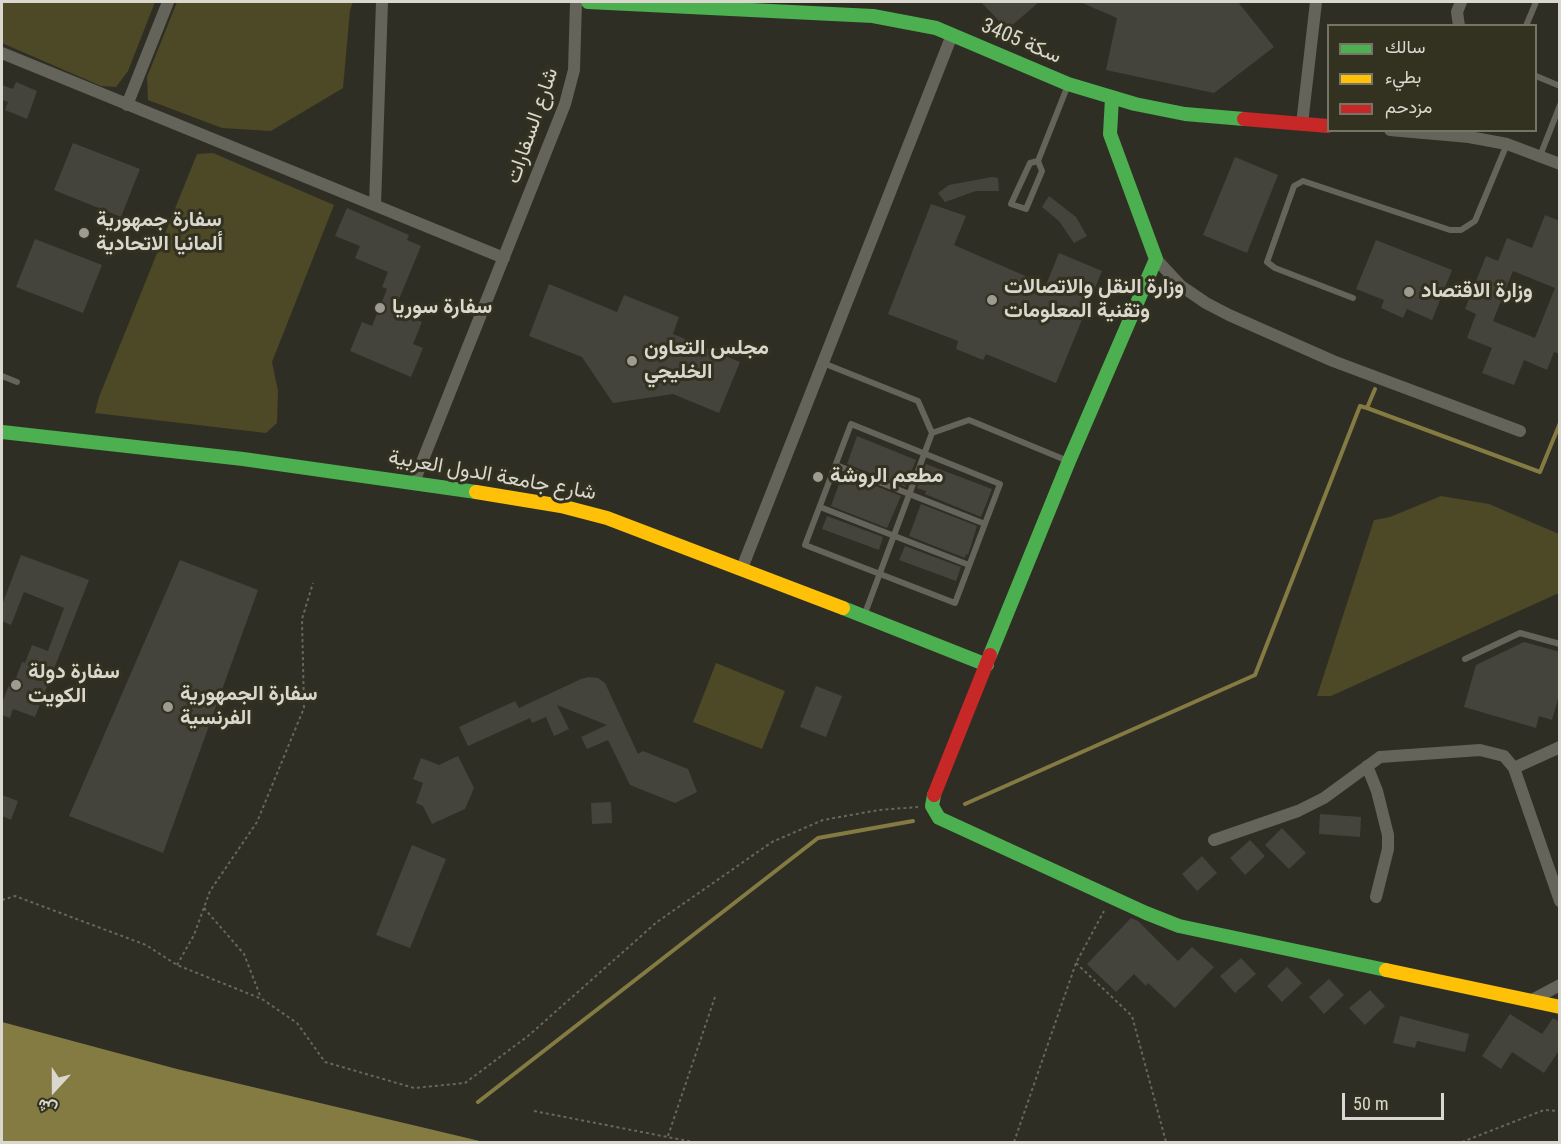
<!DOCTYPE html>
<html>
<head>
<meta charset="utf-8">
<style>
	body { margin:0 }
	#map { position:relative; width:1561px; height:1144px; overflow:hidden; background:#2f2e24; font-family:"Roboto Condensed",Vazirmatn,sans-serif }
	canvas { display:block }
	.frame { position:absolute; inset:0; border:3px solid #dad8ce; pointer-events:none }
	.legend { position:absolute; left:1327px; top:24px; width:210px; height:108px; box-sizing:border-box; background:#333120; border:2px solid #767466; margin:0; padding:8px 10px; list-style:none; font-size:18px; color:#dad8ce }
	.legend li { display:flex; align-items:center; gap:12px; height:30px }
	.legend b { width:30px; border:2px solid #767466 }
	.north { position:absolute; left:24px; top:1060px; width:60px; height:60px; -webkit-text-stroke:4px #333120; paint-order:stroke; rotate:201deg; font-size:16px; font-weight:700; line-height:24px; text-align:center; color:#dad8ce }
	.north::after { content:''; display:block; margin:auto; width:21px; height:27px; background:#dad8ce; clip-path:polygon(50% 0,100% 100%,50% 72%,0 100%) }
	.scale { position:absolute; left:1342px; top:1093px; width:102px; height:27px; box-sizing:border-box; border:3px solid #dad8ce; border-top:0; padding-left:8px; font-size:18px; line-height:21px; white-space:nowrap; color:#dad8ce; -webkit-text-stroke:4px #333120; paint-order:stroke }
</style>
</head>
<body>
<div id="map">
<canvas width="1561" height="1144"></canvas>
<div class="frame"></div>
<ul class="legend">
<li><b style="height:8px;background:#4caf50"></b>سالك</li>
<li><b style="height:8px;background:#ffc107"></b>بطيء</li>
<li><b style="height:8px;background:#c62828"></b>مزدحم</li>
</ul>
<div class="north">ش</div>
<div class="scale">50 m</div>
</div>
<script>
const context = document.querySelector('canvas').getContext('2d');
context.lineJoin = 'round';
function paint(path, color) { context.fillStyle = color; context.fill(path, 'evenodd'); }
const toPath = rows => new Path2D(rows.map(r => 'M' + r).join(''));
function trace(path, color, width, dash) { context.strokeStyle = color; context.lineWidth = width; context.lineCap = dash ? 'butt' : 'round'; context.setLineDash(dash || []); context.stroke(path); }
function drawText(font, color, halo, rows, align = 'center') {
  context.font = font + ' "Roboto Condensed",Vazirmatn,sans-serif'; context.lineWidth = 6; context.setLineDash([]); context.textBaseline = 'middle'; context.strokeStyle = halo; context.fillStyle = color; for (const [text, x, y, turn = 0] of rows) {
    context.save(); context.translate(x, y); context.rotate((+turn || 0) * Math.PI / 180); context.textAlign = isNaN(turn) ? turn : align; if (halo) context.strokeText(text, 0, 0); context.fillText(text, 0, 0); context.restore();
  }
}
paint(toPath([
	[2,2,155,2,128,71,116,87,101,86,2,43],
	[177,2,353,2,350,10,343,88,271,131,222,128,148,100,147,77],
	[213,153,334,205,272,362,278,391,277,423,266,433,95,413,99,397,197,154],
	[1441,496,1489,504,1559,534,1559,593,1331,696,1317,696,1374,520,1390,517],
	[716,663,785,691,762,749,693,722]
]), '#4d4825');
paint(toPath([
	[2,1022,177,1069,484,1142,2,1142]
]), '#847b43');
trace(toPath([
	[1367,408,1540,472,1560,423],
	[965,804,1255,675,1360,406,1367,408,1375,389],
	[478,1102,818,838,913,821]
]), '#847b43', 4);
paint(toPath([
	[981,2,1039,2,1009,28,999,21],
	[1080,2,1238,2,1274,47,1214,93,1106,70,1117,18],
	[16,82,37,91,27,119,5,110,8,102,2,100,2,85,13,89],
	[73,143,140,169,121,217,54,190],
	[1235,157,1278,175,1247,253,1203,235],
	[992,177,998,178,999,191,976,191,945,202,938,193,949,185],
	[1049,196,1076,217,1087,236,1074,243,1059,221,1042,207],
	[931,204,966,216,954,245,1046,285,1059,253,1102,271,1056,383,986,354,983,360,956,349,958,341,888,314],
	[347,208,409,235,407,240,421,246,394,311,422,322,413,344,423,348,411,377,350,351,362,322,372,326,387,289,382,287,388,272,355,258,360,246,335,236],
	[1545,215,1560,221,1560,354,1554,352,1547,370,1524,360,1514,385,1482,373,1492,348,1467,338,1476,314,1465,309,1486,256,1498,261,1507,238,1532,248],
	[1513,271,1555,288,1535,338,1493,321],
	[35,239,102,265,83,313,16,287],
	[1376,240,1452,270,1432,320,1407,309,1403,318,1381,308,1384,300,1356,289],
	[549,284,617,312,624,295,679,317,673,334,740,362,719,413,673,394,613,403,582,357,529,336],
	[857,436,916,460,905,487,847,464],
	[926,464,992,489,981,517,925,494,926,491,917,488],
	[843,473,901,496,887,528,831,506],
	[921,504,977,526,968,555,966,554,965,558,909,536],
	[827,516,883,537,879,550,822,529],
	[905,546,961,567,956,581,899,560],
	[21,555,89,580,35,717,13,709,10,718,2,715,2,704,9,685,13,686,22,662,25,663,32,645,48,651,64,608,24,592,11,625,2,621,2,605],
	[180,560,258,590,163,853,69,816],
	[1524,642,1560,652,1560,692,1552,720,1539,716,1536,728,1464,707,1476,665],
	[589,677,598,678,605,683,638,754,643,751,688,769,697,792,675,803,630,785,608,740,587,749,581,737,607,725,557,705,569,729,554,736,546,717,532,723,530,718,468,746,459,727,515,701,519,708,581,679],
	[816,686,842,696,826,737,800,727],
	[458,756,474,788,465,809,432,824,423,806,416,803,423,783,413,779,421,758,439,765],
	[2,795,18,801,11,820,2,816],
	[611,802,612,823,592,824,591,803],
	[1320,814,1361,817,1360,837,1319,834],
	[1282,828,1306,853,1289,869,1265,845],
	[1250,840,1265,856,1245,875,1230,858],
	[412,845,446,859,410,948,376,935],
	[1202,856,1217,873,1197,891,1182,874],
	[1131,918,1138,921,1178,961,1192,947,1214,967,1175,1008,1148,983,1146,986,1134,974,1116,992,1087,964],
	[1241,958,1256,974,1235,993,1220,976],
	[1287,967,1302,983,1282,1002,1267,986],
	[1329,979,1344,995,1324,1014,1309,997],
	[1370,990,1385,1006,1365,1025,1349,1008],
	[1510,1014,1542,1034,1553,1018,1560,1022,1560,1049,1544,1073,1512,1052,1501,1069,1482,1056],
	[1400,1016,1469,1034,1465,1052,1417,1041,1415,1048,1393,1043]
]), '#45443c');
trace(toPath([
	[2,900,15,896,146,945,177,965,262,999,297,1023,325,1062,414,1088,465,1083,528,1036,657,922,772,842,823,820,879,810,918,807],
	[204,908,244,954,261,998],
	[1076,963,1132,1016,1166,1142],
	[177,965,194,935,210,891,257,822,304,708,302,619,313,583],
	[534,1111,693,1142],
	[668,1136,715,997],
	[1014,1142,1076,963,1104,911],
	[1462,1142,1544,1110,1560,1111]
]), '#68665f', 2, [3, 3]);
trace(toPath([
	[1526,26,1536,2],
	[1536,76,1560,86],
	[1540,156,1560,105],
	[1038,161,1042,171,1026,209,1011,204,1030,163,1038,161,1068,85],
	[1353,298,1275,268,1267,262,1294,186,1303,181,1450,230,1461,230,1475,221,1507,144],
	[823,363,918,401,932,433,864,616],
	[2,376,17,382],
	[851,424,1000,484,955,603,805,545,851,424],
	[932,433,969,420,1068,461],
	[836,465,985,524],
	[820,507,969,565],
	[1465,659,1520,633,1560,644]
]), '#65645a', 6);
trace(toPath([
	[1459,26,1457,12,1461,2],
	[2,53,504,258],
	[127,105,168,2],
	[1302,124,1316,2],
	[1390,130,1469,137,1507,144,1560,164],
	[375,205,382,2],
	[1156,259,1181,286,1206,303,1229,315,1333,361,1520,431],
	[414,482,565,104,574,70,576,2],
	[742,568,952,35],
	[1367,766,1377,791,1388,835,1388,849,1376,897],
	[1514,768,1560,747],
	[1214,840,1298,811,1324,798,1380,757,1480,750,1504,756,1514,768,1560,901],
	[1530,1001,1560,985]
]), '#65645a', 12);
trace(toPath([
	[588,2,873,16,936,28,1068,84,1135,104,1185,114,1244,119],
	[2,432,243,459,476,492],
	[843,608,987,665],
	[990,655,1069,461,1156,259,1110,134,1112,98],
	[934,795,932,806,939,818,1146,913,1179,926,1386,970]
]), '#4caf50', 14);
trace(toPath([
	[476,492,561,506,607,518,843,608],
	[1386,970,1560,1007]
]), '#ffc107', 14);
trace(toPath([
	[1244,119,1328,126],
	[934,795,990,655]
]), '#c62828', 14);
for (const [x, y, r, color] of [
	[84,233,6,"#9e9c92"],
	[1409,292,6,"#9e9c92"],
	[992,300,6,"#9e9c92"],
	[380,308,6,"#9e9c92"],
	[632,361,6,"#9e9c92"],
	[818,477,6,"#9e9c92"],
	[16,685,6,"#9e9c92"],
	[168,707,6,"#9e9c92"]
]) { const dot = new Path2D(); dot.arc(x, y, r, 0, 2 * Math.PI); context.fillStyle = color; context.fill(dot); trace(dot, '#333120', 2); }
drawText('21px', '#dad8ce', '#333120', [
	["سكة 3405",1021,42,23],
	["شارع السفارات",533,126,-71],
	["شارع جامعة الدول العربية",492,476,10]
]);
drawText('bold 21px', '#dad8ce', '#333120', [
	["سفارة جمهورية",96,221],
	["ألمانيا الاتحادية",96,245],
	["وزارة النقل والاتصالات",1004,288],
	["وتقنية المعلومات",1004,312],
	["وزارة الاقتصاد",1421,292],
	["سفارة سوريا",392,308],
	["مجلس التعاون",644,349],
	["الخليجي",644,373],
	["مطعم الروشة",830,477],
	["سفارة دولة",28,673],
	["الكويت",28,697],
	["سفارة الجمهورية",180,695],
	["الفرنسية",180,719]
], 'left');
</script>
</body>
</html>
